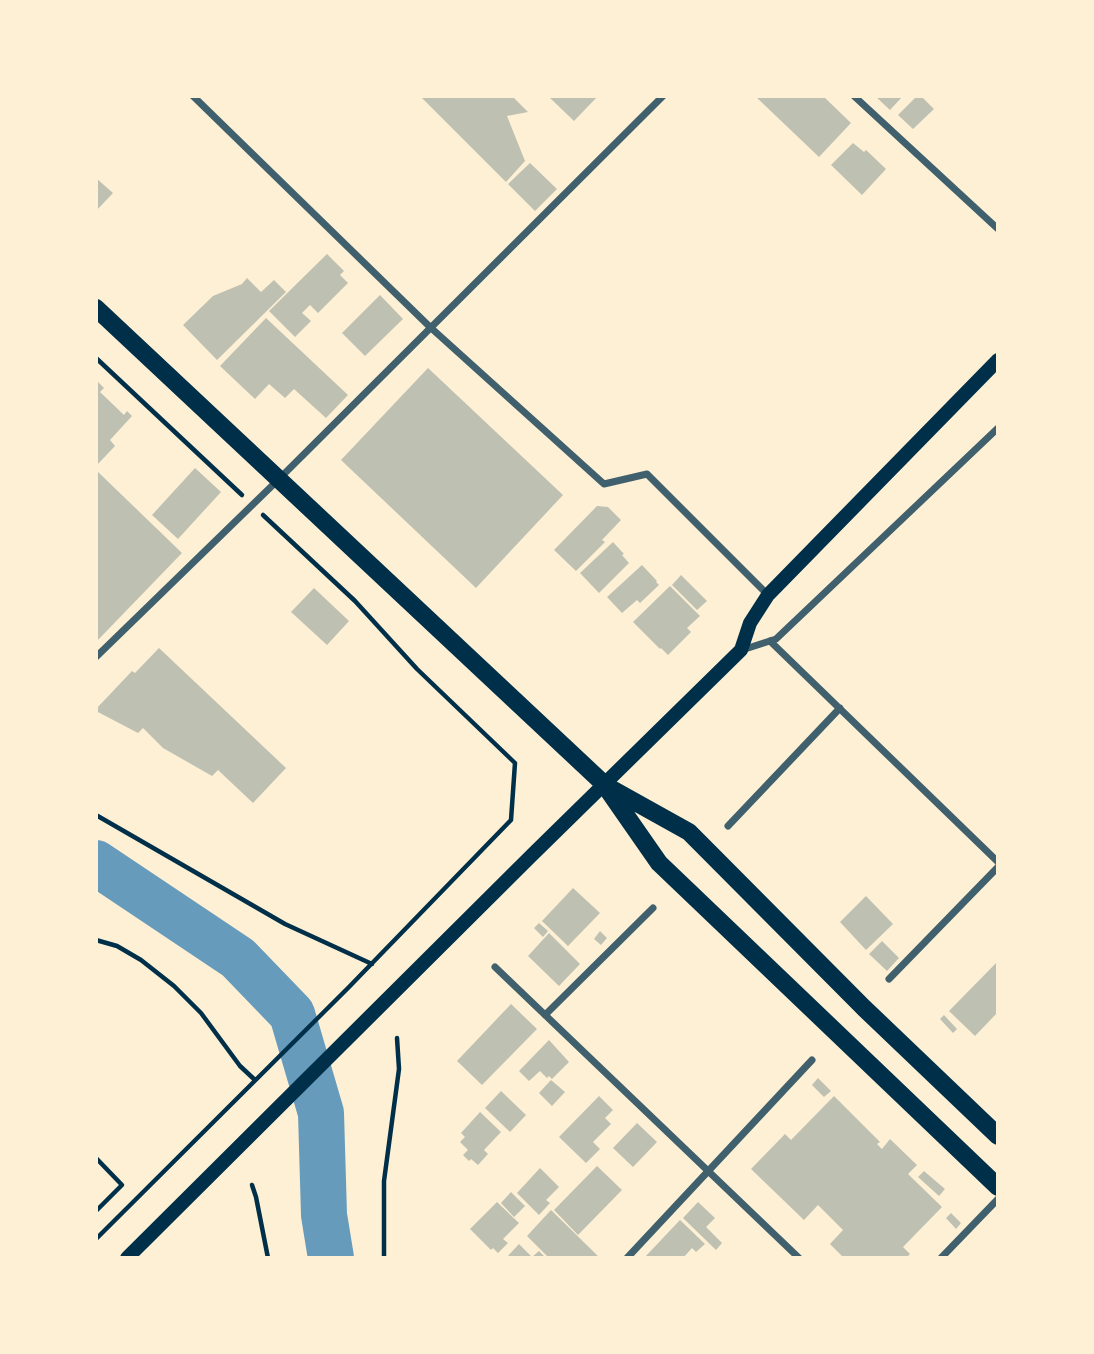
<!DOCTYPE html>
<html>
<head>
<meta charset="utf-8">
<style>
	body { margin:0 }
	#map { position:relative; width:1094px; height:1354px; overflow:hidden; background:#fdf0d5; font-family:"Noto Sans",sans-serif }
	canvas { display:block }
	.frame { position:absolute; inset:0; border:98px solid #fdf0d5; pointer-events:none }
</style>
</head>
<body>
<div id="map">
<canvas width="1094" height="1354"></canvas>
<div class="frame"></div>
</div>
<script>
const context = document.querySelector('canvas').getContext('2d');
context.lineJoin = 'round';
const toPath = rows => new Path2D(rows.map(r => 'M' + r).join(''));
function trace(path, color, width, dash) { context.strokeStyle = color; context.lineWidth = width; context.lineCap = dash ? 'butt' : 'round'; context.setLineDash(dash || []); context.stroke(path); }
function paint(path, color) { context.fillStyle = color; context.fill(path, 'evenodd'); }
trace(toPath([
	[96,863,238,958,292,1014,321,1113,324,1215,331,1258]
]), '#669bbc', 46);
paint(toPath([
	[420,96,512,96,528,112,507,116,525,161,506,182],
	[548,96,598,96,574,121],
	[755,96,823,96,851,123,819,157],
	[875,96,903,96,890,110],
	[917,96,921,96,934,109,913,129,898,115],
	[853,143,864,152,866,150,886,169,862,195,831,165],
	[530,163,557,189,535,211,508,184],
	[96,178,113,193,96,211],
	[327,254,344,271,340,275,348,283,318,313,310,305,302,313,311,321,295,337,269,311],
	[247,278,261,292,274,280,286,292,217,360,183,325,213,296,242,284],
	[380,295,403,319,365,356,342,333],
	[266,318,348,395,326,418,294,389,285,398,269,384,255,399,220,366],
	[428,368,563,495,476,588,341,460],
	[96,380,104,388,100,392,124,415,127,411,132,416,110,440,115,446,96,466],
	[195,468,221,492,178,539,152,515],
	[96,470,182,553,96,642],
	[597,506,608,507,621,520,602,540,605,542,576,571,554,550],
	[613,542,624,554,622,555,629,563,599,593,580,573],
	[642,565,657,581,656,582,659,585,640,603,637,600,622,613,607,597],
	[681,575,707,601,697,610,672,585],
	[670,586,700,616,687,628,691,632,668,655,661,648,660,649,633,622],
	[314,588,349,621,327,645,291,612],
	[159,648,286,768,253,803,218,770,212,776,163,748,143,728,138,733,96,711,96,709,132,671,135,673],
	[573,888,600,913,568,946,542,921],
	[866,896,893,924,866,950,840,922],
	[539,923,548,931,543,937,534,928],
	[600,931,607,938,601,945,594,939],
	[549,933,580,964,559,986,528,956],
	[882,941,899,958,887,971,869,954],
	[998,961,998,1012,975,1036,949,1011],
	[511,1004,537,1029,482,1085,457,1061],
	[944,1015,957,1029,953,1033,940,1019],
	[549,1040,569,1062,552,1079,549,1076,547,1078,540,1071,529,1081,519,1071],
	[818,1078,831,1091,824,1097,812,1085],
	[551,1080,565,1092,552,1106,539,1093],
	[501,1091,526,1115,510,1132,485,1108],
	[599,1096,613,1110,605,1118,611,1124,593,1142,600,1149,586,1163,559,1137],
	[834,1096,880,1142,877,1144,882,1149,890,1139,917,1165,908,1174,942,1207,903,1247,910,1254,906,1258,844,1258,830,1244,843,1230,818,1205,804,1220,751,1169,785,1134,791,1140],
	[480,1112,501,1132,484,1150,488,1154,478,1165,471,1159,469,1161,463,1155,468,1150,460,1142,465,1137,461,1133],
	[637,1123,657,1142,633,1167,613,1148],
	[597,1166,622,1190,578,1235,554,1210],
	[540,1168,559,1187,546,1200,550,1203,539,1215,517,1193],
	[924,1171,945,1189,939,1196,918,1177],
	[511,1192,525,1206,514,1217,501,1203],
	[497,1202,519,1223,503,1239,508,1243,498,1253,493,1248,491,1250,470,1229],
	[698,1202,715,1218,706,1227,722,1243,716,1250,683,1218],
	[551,1210,600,1258,549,1258,527,1236],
	[951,1213,961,1223,956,1229,946,1218],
	[680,1220,705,1244,696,1252,692,1248,683,1258,644,1258],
	[519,1244,532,1257,539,1251,546,1258,506,1258]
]), '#bec0b2');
trace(toPath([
	[96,358,242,495],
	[96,815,285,924,372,964],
	[96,940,117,946,141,960,174,986,201,1013,240,1066,255,1080],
	[96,1158,122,1185,96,1211],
	[252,1185,256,1197,268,1258],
	[96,1239,349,987,511,820,515,763,417,669,355,601,263,515],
	[384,1258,384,1181,399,1069,397,1038]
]), '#003049', 4.5);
trace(toPath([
	[193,96,430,327,604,484,647,474,768,595],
	[854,96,998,229],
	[770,641,998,862],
	[742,650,776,639,998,428],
	[96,657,279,479,663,96],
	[728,826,840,708],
	[495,967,799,1258],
	[889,979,998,867],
	[545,1015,653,908],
	[627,1258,812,1060],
	[941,1258,998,1199]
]), '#3f606c', 7);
trace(toPath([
	[127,1258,532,855,741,650,750,623,768,595,998,360]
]), '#003049', 14);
trace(toPath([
	[96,308,604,784,659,863,998,1187],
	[610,788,689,832,864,1008,998,1136]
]), '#003049', 18);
</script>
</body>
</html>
